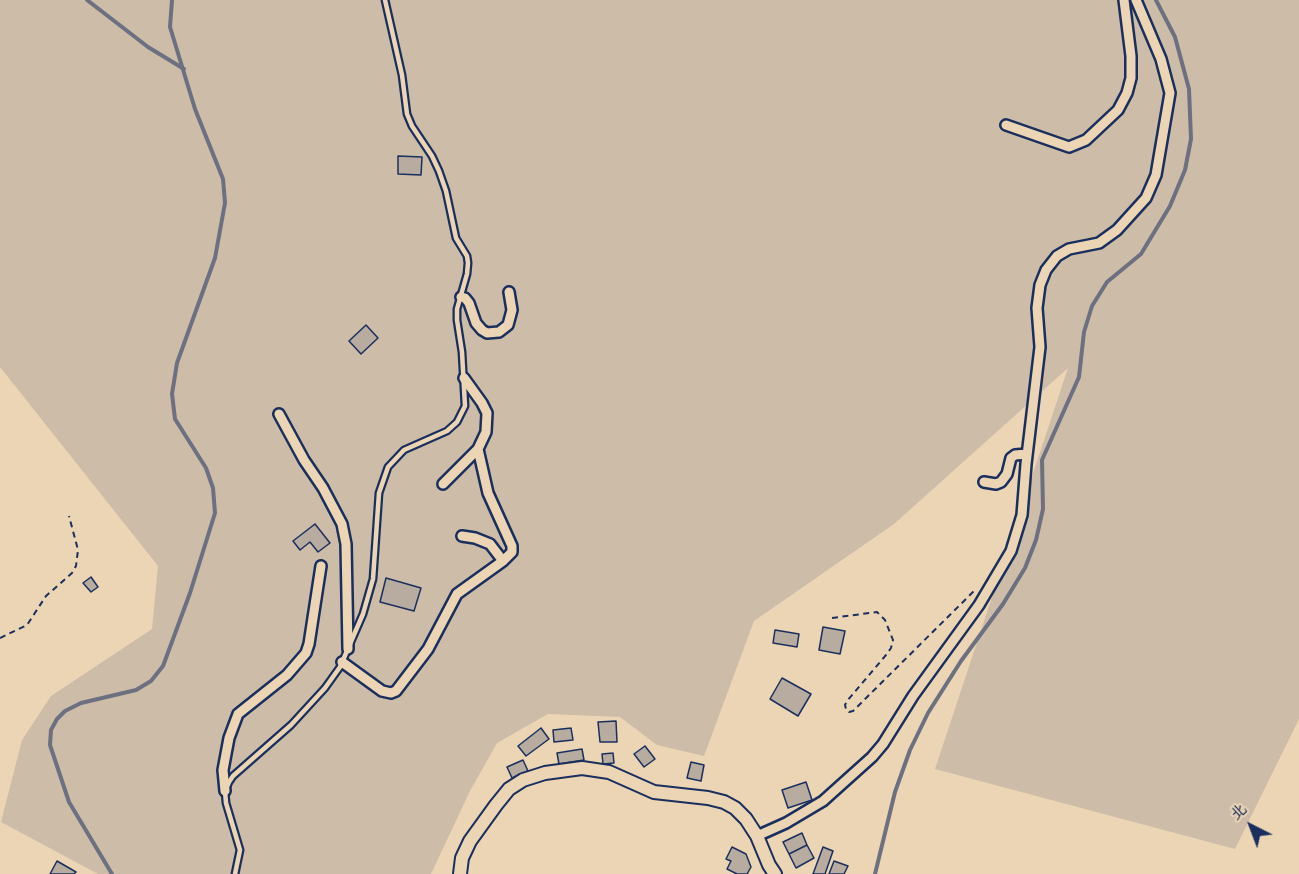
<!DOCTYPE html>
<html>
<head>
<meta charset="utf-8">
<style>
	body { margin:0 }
	#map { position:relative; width:1299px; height:874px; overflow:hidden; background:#ebd5b4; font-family:Kalam,"LXGW WenKai TC",sans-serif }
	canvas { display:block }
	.north { position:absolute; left:1221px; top:796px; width:60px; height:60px; -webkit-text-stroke:4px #ebd5b4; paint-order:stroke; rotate:318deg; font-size:16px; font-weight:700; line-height:24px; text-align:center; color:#1b2f5e }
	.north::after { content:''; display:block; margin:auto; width:21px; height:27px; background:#1b2f5e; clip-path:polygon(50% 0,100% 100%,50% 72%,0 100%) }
</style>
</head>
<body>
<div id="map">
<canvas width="1299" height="874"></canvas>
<div class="north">北</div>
</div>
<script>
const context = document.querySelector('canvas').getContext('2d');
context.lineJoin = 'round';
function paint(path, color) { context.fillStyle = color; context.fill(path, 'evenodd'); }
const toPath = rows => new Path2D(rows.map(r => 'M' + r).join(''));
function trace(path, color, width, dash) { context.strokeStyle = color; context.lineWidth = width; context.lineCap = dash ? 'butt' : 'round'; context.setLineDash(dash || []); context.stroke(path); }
paint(toPath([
	[0,0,1299,0,1299,719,1235,849,935,769,1068,368,894,524,754,621,704,756,657,745,620,717,548,714,497,743,470,791,431,874,98,874,1,822,22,740,51,696,152,629,158,566,0,367]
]), '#cdbda8');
trace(toPath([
	[87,0,148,47,184,69],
	[112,874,69,802,50,745,51,730,57,719,65,711,81,703,136,690,151,681,163,666,190,593,215,513,213,488,206,468,175,419,172,394,177,363,215,258,225,203,223,179,195,109,170,27,172,0],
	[875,874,895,792,910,750,928,713,961,661,1003,604,1025,568,1036,540,1043,509,1042,460,1079,377,1084,332,1092,306,1107,282,1141,254,1170,206,1185,170,1191,139,1189,89,1175,37,1156,0]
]), '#6d7080', 4);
const building = toPath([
	[398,156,422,157,421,175,398,174,398,156],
	[366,325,378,338,361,354,349,341,366,325],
	[315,524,330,543,318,552,310,542,300,550,293,541,315,524],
	[91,577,98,587,91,592,83,583,91,577],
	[386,578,421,588,414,611,380,602,386,578],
	[823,627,845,631,840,654,819,650,823,627],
	[775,630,799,634,797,647,773,643,775,630],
	[782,678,811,694,798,716,770,699,782,678],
	[616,721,617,742,600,742,598,722,616,721],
	[541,728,549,739,526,756,518,746,541,728],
	[571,728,573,740,554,742,553,730,571,728],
	[645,746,655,759,644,767,634,754,645,746],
	[582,749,584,760,559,764,557,753,582,749],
	[613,753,614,763,603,764,602,754,613,753],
	[523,760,528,771,512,778,507,767,523,760],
	[691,762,704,765,701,781,687,778,691,762],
	[806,782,812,800,788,808,782,790,806,782],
	[802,833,807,845,789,854,783,842,802,833],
	[807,845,814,858,796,868,789,854,807,845],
	[732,847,746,854,751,867,747,874,737,874,727,869,731,861,726,859,732,847],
	[823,847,833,851,825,874,813,874,823,847],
	[57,861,76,872,74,874,50,874,57,861],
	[834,861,848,866,844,874,829,874,834,861]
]);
paint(building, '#b7ac9f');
trace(building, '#1b2f5e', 1.5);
const service = toPath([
	[235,874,240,850,226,803,225,791,229,782,233,776,291,725,325,688,340,667,363,614,373,579,379,493,388,467,404,450,447,431,457,422,465,406,462,352,457,320,457,309,467,274,468,263,467,256,456,238,446,191,439,171,432,156,412,126,407,114,402,75,385,0]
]);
const minor = toPath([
	[1006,125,1069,147,1086,140,1118,110,1127,93,1131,78,1131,56,1124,0],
	[461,297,465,298,469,303,476,323,482,330,487,333,499,332,508,325,512,310,509,292],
	[279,414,304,460,323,488,342,524,346,544,348,649],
	[984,482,996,484,1001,482,1007,474,1011,458,1015,455,1027,454],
	[443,484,478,449,486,432,487,413,482,403,464,378],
	[462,536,475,538,490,544,503,561],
	[342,662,382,691,391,693,396,691,428,649,457,594,503,561,512,552,512,546,488,493,478,449],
	[225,791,223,770,229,738,238,714,287,675,306,653,309,644,321,566],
	[757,836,786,823,823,801,872,757,883,744,913,696,979,605,1011,551,1022,515,1026,464,1040,347,1037,308,1040,285,1046,270,1057,256,1069,249,1099,243,1117,230,1146,198,1156,175,1170,93,1161,59,1136,0]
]);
const tertiary = toPath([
	[460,874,462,858,470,841,496,805,509,789,523,780,545,773,582,768,609,772,654,792,708,798,724,802,735,808,746,819,757,836,769,865,775,874]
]);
trace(service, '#1b2f5e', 9);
trace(minor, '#1b2f5e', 14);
trace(tertiary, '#1b2f5e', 16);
trace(toPath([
	[832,618,877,612,885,620,893,640,891,648,886,655,847,701,845,705,846,709,849,712,853,711,975,590],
	[0,638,27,625,46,596,72,573,76,566,78,550,69,516]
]), '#1b2f5e', 2, [6, 4.5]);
trace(service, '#ebd5b4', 4.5);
trace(minor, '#ebd5b4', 9);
trace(tertiary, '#ebd5b4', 12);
</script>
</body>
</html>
